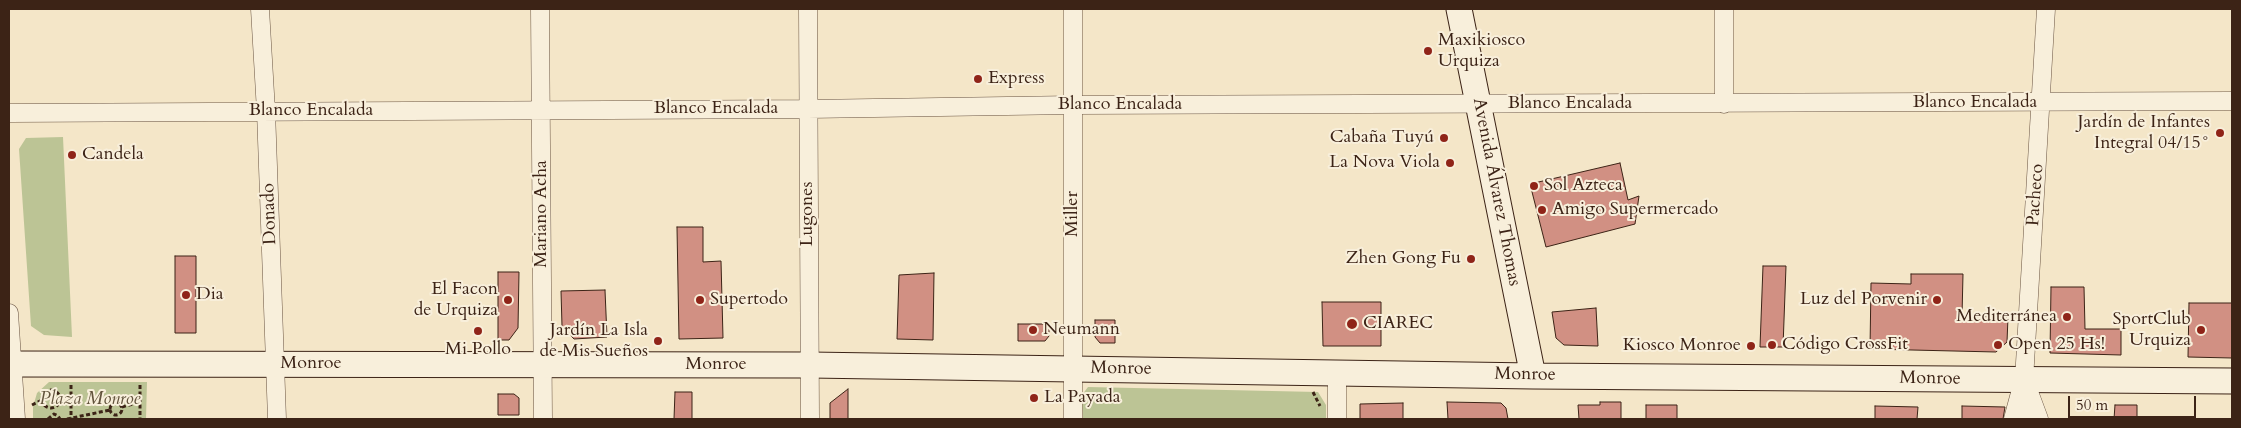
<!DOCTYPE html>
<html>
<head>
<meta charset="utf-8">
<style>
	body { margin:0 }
	#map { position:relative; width:2241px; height:428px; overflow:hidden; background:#f4e6c8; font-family:Cardo,serif }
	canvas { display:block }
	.frame { position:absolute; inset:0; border:10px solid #3c2316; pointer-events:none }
	.scale { position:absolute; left:2068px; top:396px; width:128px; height:22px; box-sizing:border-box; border:2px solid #3c2316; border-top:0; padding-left:6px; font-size:15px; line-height:18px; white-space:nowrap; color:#3c2316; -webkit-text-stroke:4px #f8efdb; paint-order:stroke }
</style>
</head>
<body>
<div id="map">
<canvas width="2241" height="428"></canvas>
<div class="frame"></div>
<div class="scale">50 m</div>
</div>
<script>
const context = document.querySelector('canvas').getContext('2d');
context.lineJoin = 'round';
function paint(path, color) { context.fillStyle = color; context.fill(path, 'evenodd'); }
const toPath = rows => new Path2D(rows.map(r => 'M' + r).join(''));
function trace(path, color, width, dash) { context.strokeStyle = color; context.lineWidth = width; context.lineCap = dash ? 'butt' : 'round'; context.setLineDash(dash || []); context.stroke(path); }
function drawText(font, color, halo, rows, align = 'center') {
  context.font = font + ' Cardo,serif'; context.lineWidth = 4; context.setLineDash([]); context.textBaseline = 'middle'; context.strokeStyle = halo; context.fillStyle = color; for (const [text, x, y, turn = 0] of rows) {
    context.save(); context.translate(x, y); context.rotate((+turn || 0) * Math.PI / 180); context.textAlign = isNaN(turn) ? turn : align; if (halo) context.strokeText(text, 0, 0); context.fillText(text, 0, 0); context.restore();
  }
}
paint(toPath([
	[63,137,72,337,44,335,31,326,19,149,26,138],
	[49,382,147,382,146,419,33,419,33,407,37,393],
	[1088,387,1318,392,1326,405,1326,419,1083,419,1082,395]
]), '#bcc495');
const building = toPath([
	[1620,163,1628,200,1639,196,1635,224,1546,247,1530,184,1620,163],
	[677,227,703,227,703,262,721,261,723,338,679,339,677,227],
	[175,256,196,256,196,333,175,333,175,256],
	[1763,266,1786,266,1783,347,1760,347,1763,266],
	[498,272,519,272,518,328,509,340,498,340,498,272],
	[934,273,933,340,897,339,899,275,934,273],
	[1911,274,1963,274,1962,316,2008,317,2007,342,1996,352,1870,349,1871,283,1911,284,1911,274],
	[2051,287,2084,287,2085,329,2121,329,2121,355,2050,353,2051,287],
	[605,290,607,337,574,339,562,326,561,291,605,290],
	[1322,302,1381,302,1381,346,1323,346,1322,302],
	[2189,303,2232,303,2232,358,2188,357,2189,303],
	[1596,308,1598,346,1564,345,1556,338,1552,312,1596,308],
	[1095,320,1115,320,1115,343,1100,343,1095,337,1095,320],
	[1018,324,1049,324,1049,336,1045,341,1018,341,1018,324],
	[848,389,848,419,830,419,830,403,848,389],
	[675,392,692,392,692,419,674,419,675,392],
	[498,394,514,394,519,398,519,415,498,415,498,394],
	[1447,402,1501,403,1506,408,1508,419,1448,419,1447,402],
	[1600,402,1621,402,1621,419,1579,419,1578,405,1600,405,1600,402],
	[1403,403,1403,419,1360,419,1360,404,1403,403],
	[1646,405,1677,405,1677,419,1646,419,1646,405],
	[2115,405,2137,405,2137,419,2114,419,2115,405],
	[1875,406,1918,407,1917,419,1875,419,1875,406],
	[1962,406,2005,407,2003,419,1962,419,1962,406]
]);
paint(building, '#d19083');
trace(building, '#3c2316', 1);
const street = toPath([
	[260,9,266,111,277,419],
	[540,9,543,419],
	[808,9,810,419],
	[1073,9,1073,419],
	[1724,9,1724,104],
	[9,113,808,109,1073,105,2232,101],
	[9,313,16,419],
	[1337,374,1337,419],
	[2029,392,2039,419],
	[2013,419,2020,393],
	[2025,419,2024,380,2046,9]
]);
const secondary = toPath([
	[1459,9,1533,376],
	[9,364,810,365,1533,376,2232,381]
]);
trace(street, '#6a5442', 19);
trace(secondary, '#3c2316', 27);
trace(toPath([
	[71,385,71,419],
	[140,385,140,419],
	'42 399a9 9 0 1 1 18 0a9 9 0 1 1-18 0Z',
	[1313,392,1320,406],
	[60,399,71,396],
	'110 409a6 6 0 1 1 12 0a6 6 0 1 1-12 0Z',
	[32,405,42,400],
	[122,407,140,402],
	[48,419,54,414,58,416,60,419],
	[67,419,110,410]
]), '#3c2316', 3, [4, 2.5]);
trace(street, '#f8efdb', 18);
trace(secondary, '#f8efdb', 25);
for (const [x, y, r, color] of [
	[1428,51,5,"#8f2418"],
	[978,79,5,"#8f2418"],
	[2220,133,5,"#8f2418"],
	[1444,138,5,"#8f2418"],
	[72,155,5,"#8f2418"],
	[1450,163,5,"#8f2418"],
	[1534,186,5,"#8f2418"],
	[1542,210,5,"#8f2418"],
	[1471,259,5,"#8f2418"],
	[186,295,5,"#8f2418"],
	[508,300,5,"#8f2418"],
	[700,300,5,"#8f2418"],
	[1937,300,5,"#8f2418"],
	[2067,317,5,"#8f2418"],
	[1352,324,6,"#8f2418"],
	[1033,330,5,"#8f2418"],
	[2201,330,5,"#8f2418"],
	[478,331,5,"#8f2418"],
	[658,341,5,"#8f2418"],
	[1772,345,5,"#8f2418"],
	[1998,345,5,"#8f2418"],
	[1751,346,5,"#8f2418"],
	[1034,398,5,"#8f2418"]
]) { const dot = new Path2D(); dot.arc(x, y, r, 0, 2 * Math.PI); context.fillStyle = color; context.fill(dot); trace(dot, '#f8efdb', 2); }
drawText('18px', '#3c2316', '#f8efdb', [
	["Maxikiosco",1438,41],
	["Urquiza",1438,62],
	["Express",988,79],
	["Jardín de Infantes",2210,123,"right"],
	["Integral 04/15°",2210,144,"right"],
	["Cabaña Tuyú",1434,138,"right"],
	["Candela",82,155],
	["La Nova Viola",1440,163,"right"],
	["Sol Azteca",1544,186],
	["Amigo Supermercado",1552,210],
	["Zhen Gong Fu",1461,259,"right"],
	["El Facon",498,290,"right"],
	["de Urquiza",498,311,"right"],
	["Dia",196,295],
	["Supertodo",710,300],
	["Luz del Porvenir",1927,300,"right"],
	["Mediterránea",2057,317,"right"],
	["SportClub",2191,320,"right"],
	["Urquiza",2191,341,"right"],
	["CIAREC",1363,324],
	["Neumann",1043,330],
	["Jardín La Isla",648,331,"right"],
	["de Mis Sueños",648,352,"right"],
	["Código CrossFit",1782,345],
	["Open 25 Hs!",2008,345],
	["Kiosco Monroe",1741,346,"right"],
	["Mi Pollo",478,350,"center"],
	["La Payada",1044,398]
], 'left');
drawText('18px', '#3c2316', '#f8efdb', [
	["Blanco Encalada",1975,103],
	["Blanco Encalada",1570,104],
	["Blanco Encalada",1120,105],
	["Blanco Encalada",716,109],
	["Blanco Encalada",311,111],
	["Avenida Álvarez Thomas",1496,192,79],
	["Pacheco",2036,195,-86],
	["Donado",270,214,-92],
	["Mariano Acha",542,214,-90],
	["Lugones",808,214,-90],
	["Miller",1073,214,-90],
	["Monroe",311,364],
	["Monroe",716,365],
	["Monroe",1121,369,1],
	["Monroe",1525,375,1],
	["Monroe",1930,379,1]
]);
drawText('italic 18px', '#62533c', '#f8efdb', [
	["Plaza Monroe",90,400]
]);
</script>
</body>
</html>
